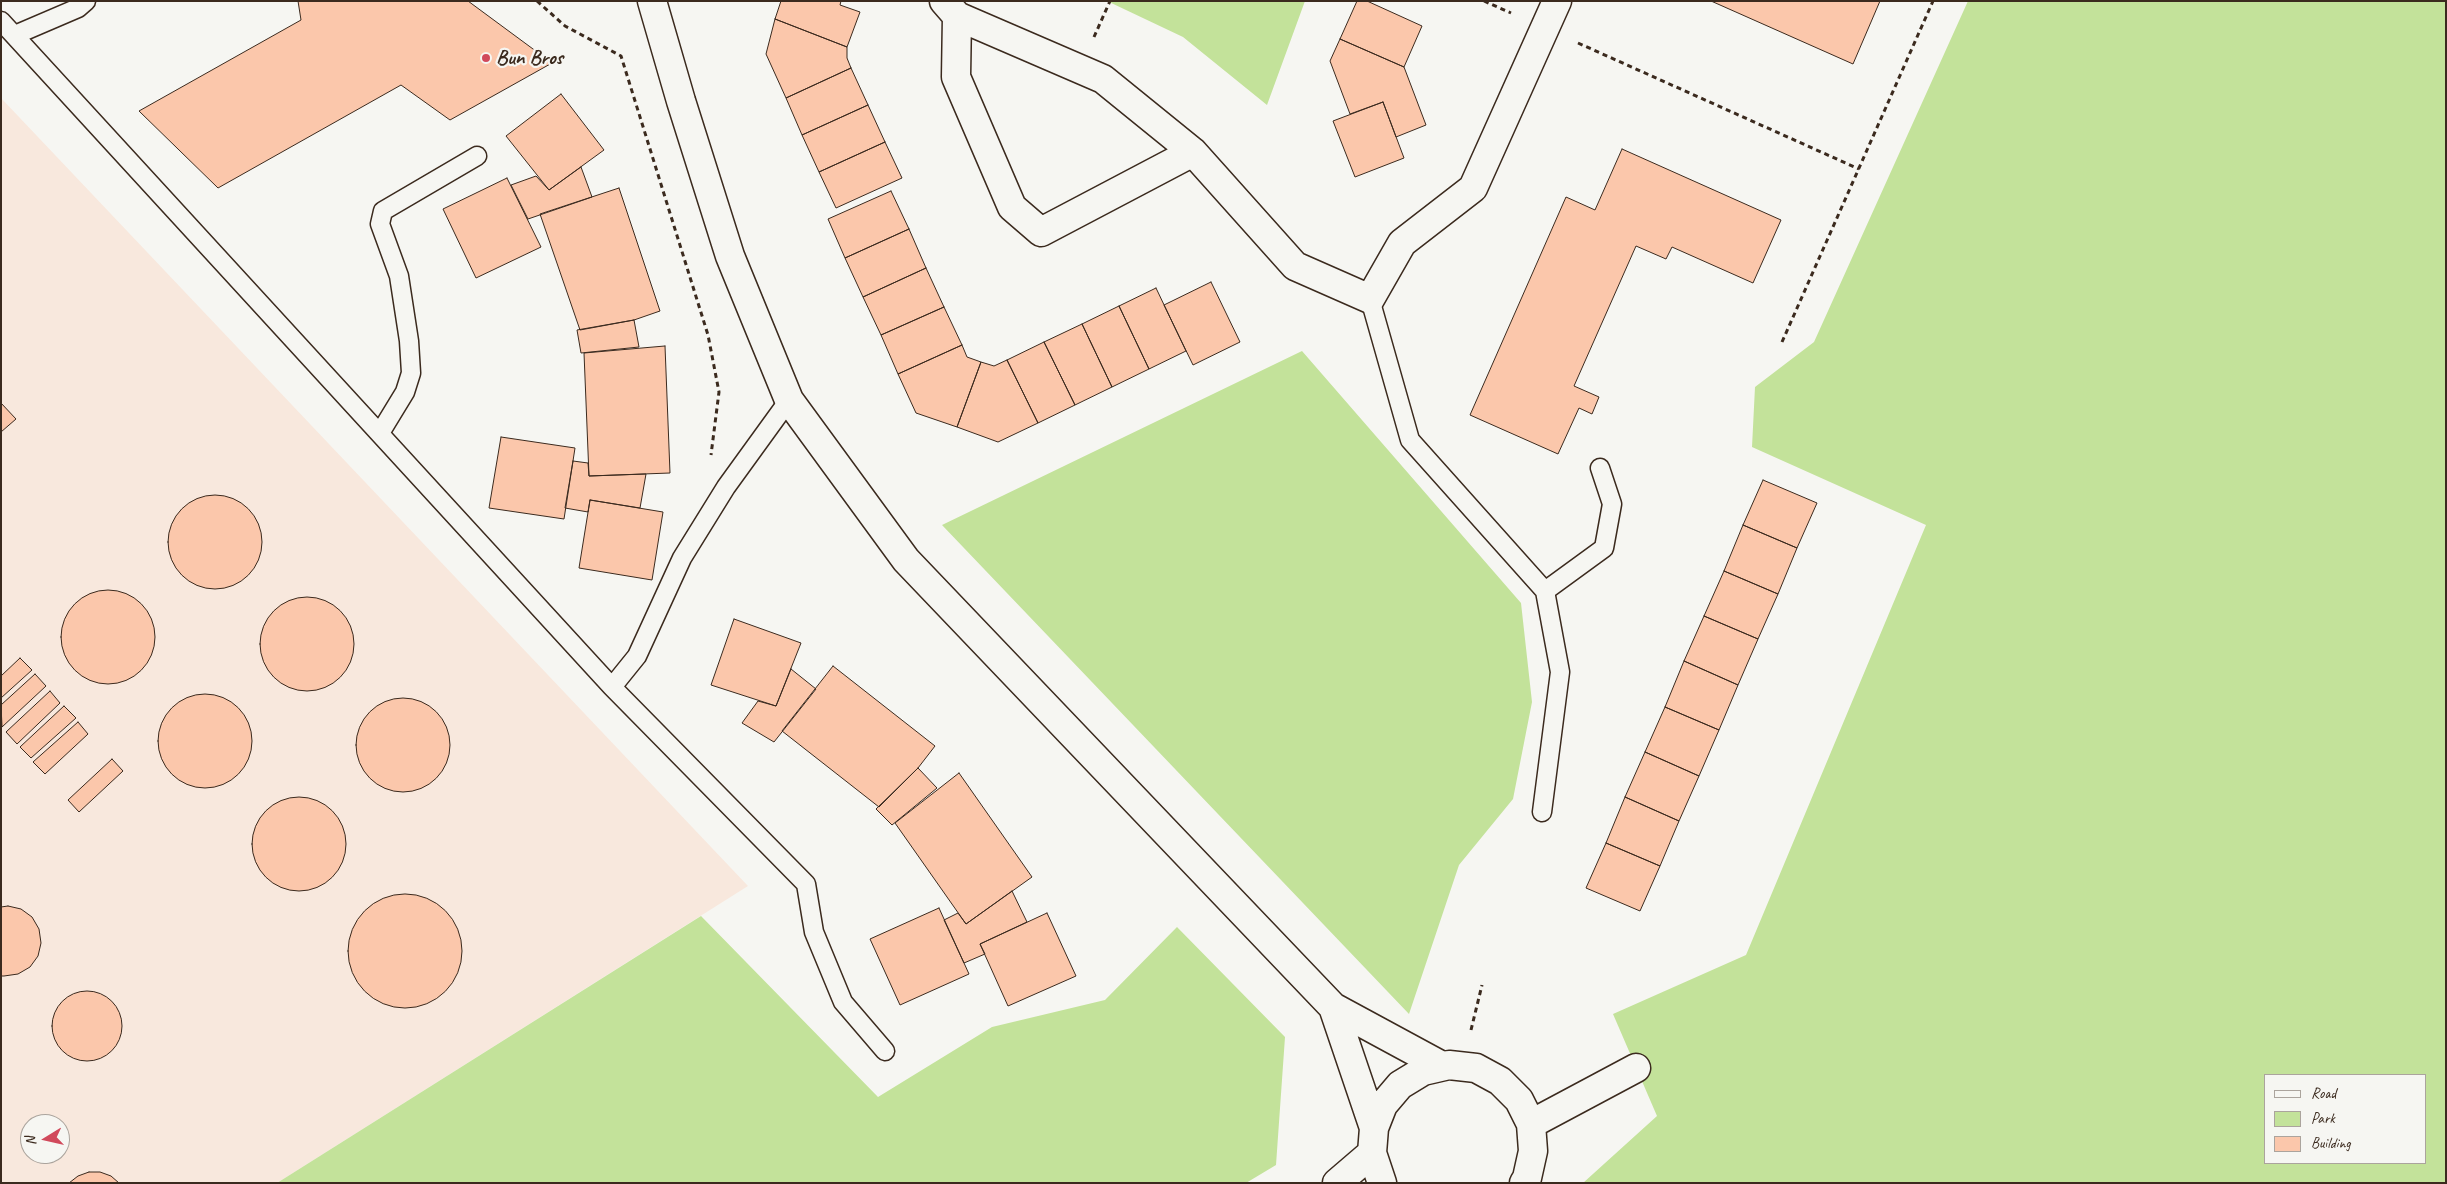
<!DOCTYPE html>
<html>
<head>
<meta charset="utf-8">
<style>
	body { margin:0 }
	#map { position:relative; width:2447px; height:1184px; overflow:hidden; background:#f6f6f2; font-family:Caveat,sans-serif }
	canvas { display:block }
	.frame { position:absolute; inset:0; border:2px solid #3b2a1e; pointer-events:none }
	.legend { position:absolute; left:2264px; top:1074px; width:162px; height:90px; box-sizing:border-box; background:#f6f6f2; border:1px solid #aba49d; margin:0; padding:6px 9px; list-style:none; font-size:15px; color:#3b2a1e }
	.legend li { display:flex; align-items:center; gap:10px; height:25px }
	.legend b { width:25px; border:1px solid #aba49d }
	.north { position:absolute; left:20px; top:1114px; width:50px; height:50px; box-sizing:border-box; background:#f6f6f2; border:1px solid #aba49d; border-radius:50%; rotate:261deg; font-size:14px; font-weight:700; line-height:20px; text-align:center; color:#3b2a1e }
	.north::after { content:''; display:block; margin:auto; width:18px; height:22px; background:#d1495b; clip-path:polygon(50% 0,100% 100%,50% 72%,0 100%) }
</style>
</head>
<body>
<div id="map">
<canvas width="2447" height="1184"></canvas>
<div class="frame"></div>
<ul class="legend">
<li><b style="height:6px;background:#f6f6f2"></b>Road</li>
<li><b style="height:14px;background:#c3e29a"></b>Park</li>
<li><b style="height:14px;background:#fbc7ab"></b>Building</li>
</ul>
<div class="north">N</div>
</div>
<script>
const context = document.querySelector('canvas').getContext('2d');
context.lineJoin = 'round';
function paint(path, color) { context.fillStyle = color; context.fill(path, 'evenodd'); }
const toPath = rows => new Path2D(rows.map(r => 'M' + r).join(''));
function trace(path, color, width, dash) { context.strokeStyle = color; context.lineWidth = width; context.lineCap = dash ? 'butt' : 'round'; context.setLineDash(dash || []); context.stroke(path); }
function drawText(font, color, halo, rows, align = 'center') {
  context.font = font + ' Caveat,sans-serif'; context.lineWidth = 4.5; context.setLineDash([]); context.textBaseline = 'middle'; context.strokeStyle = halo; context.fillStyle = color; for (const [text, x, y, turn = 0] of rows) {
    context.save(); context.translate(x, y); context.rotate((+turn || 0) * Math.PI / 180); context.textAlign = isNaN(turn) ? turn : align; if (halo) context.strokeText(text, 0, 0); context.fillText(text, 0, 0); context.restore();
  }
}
paint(toPath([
	[1,98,748,886,277,1183,1,1183],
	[30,1124,60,1124,60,1154,30,1154]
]), '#f8e8dd');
paint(toPath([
	[1107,1,1305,1,1267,105,1183,37],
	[1968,1,2446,1,2446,1183,1583,1183,1657,1116,1613,1014,1746,955,1926,525,1752,447,1755,387,1814,342],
	[2266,1075,2426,1075,2426,1163,2266,1163],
	[1302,351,1521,603,1532,702,1513,799,1459,865,1409,1014,942,525],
	[701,916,878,1097,992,1027,1105,1000,1177,927,1285,1037,1276,1165,1246,1183,277,1183]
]), '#c3e29a');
const building = toPath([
	[298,1,468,1,552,63,450,120,401,85,218,188,139,111,301,20,298,1],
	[781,1,841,1,840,5,860,12,847,47,775,19,781,1],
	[1357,1,1367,1,1422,26,1404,67,1340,39,1357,1],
	[1711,1,1880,1,1853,64,1711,1],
	[775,19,847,47,847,58,851,68,786,98,766,54,775,19],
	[1340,39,1404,67,1426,125,1396,137,1383,102,1350,114,1330,61,1340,39],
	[851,68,868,105,802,135,786,98,851,68],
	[561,94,604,150,549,190,506,136,561,94],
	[1383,102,1404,158,1355,177,1333,121,1383,102],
	[868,105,885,142,819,172,802,135,868,105],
	[885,142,902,178,836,208,819,172,885,142],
	[1622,149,1781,220,1753,283,1672,247,1666,259,1636,246,1574,386,1599,397,1592,414,1579,408,1558,454,1470,415,1566,197,1595,210,1622,149],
	[581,167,592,197,528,219,511,185,536,176,549,190,581,167],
	[507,178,541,247,476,278,443,209,507,178],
	[619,188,660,311,634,320,580,330,540,214,619,188],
	[891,191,909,229,845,258,828,219,891,191],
	[909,229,926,268,863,297,845,258,909,229],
	[926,268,944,307,881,335,863,297,926,268],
	[1211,282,1240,342,1193,365,1164,305,1211,282],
	[1156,288,1186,351,1149,369,1119,306,1156,288],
	[1119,306,1149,369,1112,387,1082,324,1119,306],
	[944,307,962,345,898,374,881,335,944,307],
	[634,320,639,347,581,353,577,330,634,320],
	[1082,324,1112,387,1075,405,1044,342,1082,324],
	[1044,342,1075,405,1038,423,1007,360,1044,342],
	[962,345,967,357,981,362,957,427,916,413,898,374,962,345],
	[665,346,670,473,589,476,584,353,665,346],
	[1007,360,1038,423,998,442,957,427,981,362,994,366,1007,360],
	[1,403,16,419,1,432,1,403],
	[501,437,575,448,564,519,489,508,501,437],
	[573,461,588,463,589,476,646,474,640,508,590,500,588,512,565,508,573,461],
	[1763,480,1817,503,1797,548,1743,525,1763,480],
	'168 542a47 47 0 1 1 94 0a47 47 0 1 1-94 0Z',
	[590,500,663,512,652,580,579,568,590,500],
	[1743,525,1797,548,1778,594,1724,571,1743,525],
	[1724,571,1778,594,1758,639,1704,616,1724,571],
	'61 637a47 47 0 1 1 94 0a47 47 0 1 1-94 0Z',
	'260 644a47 47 0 1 1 94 0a47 47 0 1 1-94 0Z',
	[1704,616,1758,639,1738,685,1684,661,1704,616],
	[734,619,801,643,776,706,711,685,734,619],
	[20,658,32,670,1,698,1,676,20,658],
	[1684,661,1738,685,1719,730,1665,707,1684,661],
	[833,666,935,746,918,768,879,807,782,731,833,666],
	[791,669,816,689,774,742,742,723,758,701,776,706,791,669],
	[35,674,46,686,2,727,1,705,35,674],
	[50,691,60,703,17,744,6,732,50,691],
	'158 741a47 47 0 1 1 94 0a47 47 0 1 1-94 0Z',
	'356 745a47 47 0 1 1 94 0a47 47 0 1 1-94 0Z',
	[64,706,76,718,31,758,20,747,64,706],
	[1665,707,1719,730,1699,776,1645,752,1665,707],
	[78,722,88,734,45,774,33,762,78,722],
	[1645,752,1699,776,1679,821,1625,797,1645,752],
	[112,759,123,771,79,812,68,800,112,759],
	[918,768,937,788,892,825,876,809,918,768],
	[959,773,1032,877,966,924,895,823,959,773],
	'252 844a47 47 0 1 1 94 0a47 47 0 1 1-94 0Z',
	[1625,797,1679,821,1660,866,1606,843,1625,797],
	[1606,843,1660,866,1640,911,1586,888,1606,843],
	[1012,891,1027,922,980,944,985,954,964,963,944,920,958,913,966,924,1012,891],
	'348 951a57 57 0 1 1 114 0a57 57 0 1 1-114 0Z',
	[8,906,21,909,32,917,39,929,41,943,38,956,30,967,18,974,4,976,1,976,1,907,8,906],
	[939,908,969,974,900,1005,870,939,939,908],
	[1047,913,1076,976,1008,1006,980,944,1047,913],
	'52 1026a35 35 0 1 1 70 0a35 35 0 1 1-70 0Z',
	[89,1172,100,1172,111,1176,119,1183,69,1183,78,1176,89,1172]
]);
paint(building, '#fbc7ab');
trace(building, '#3b2a1e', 1);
const lane = toPath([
	[1,21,612,687,637,656,682,558,726,487,789,400],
	[15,35,78,8,86,1],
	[1370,299,1410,440,1545,591,1560,672,1542,812],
	[380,433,405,392,411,373,409,341,399,276,380,224,383,211,477,156],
	[1545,591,1604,548,1612,504,1600,468],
	[612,687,806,884,814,932,843,1002,885,1051]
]);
const street = toPath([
	[652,1,681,101,730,256,789,400,906,560,1333,1007,1442,1066],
	[944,1,957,16,1103,79,1193,152,1295,266,1370,299,1402,243,1473,188,1557,1],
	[957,16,956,77,1012,207,1041,232,1193,152],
	[1333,1007,1374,1128],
	[1531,1124,1636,1068],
	[1337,1183,1372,1153],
	[1382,1183,1372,1153,1374,1128,1383,1105,1400,1085,1423,1071,1449,1065,1476,1068,1500,1081,1519,1100,1531,1124,1533,1151,1527,1178,1524,1183]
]);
trace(lane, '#3b2a1e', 21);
trace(street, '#3b2a1e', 31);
trace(toPath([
	[537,1,565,26,621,56,708,335,719,392,711,455],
	[1484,1,1511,13],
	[1094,37,1110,1],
	[1578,43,1859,169],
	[1782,342,1933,1],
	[1471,1030,1482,985]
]), '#3b2a1e', 3, [5, 4]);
trace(lane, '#f6f6f2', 18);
trace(street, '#f6f6f2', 28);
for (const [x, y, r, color] of [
	[486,58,5,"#d1495b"]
]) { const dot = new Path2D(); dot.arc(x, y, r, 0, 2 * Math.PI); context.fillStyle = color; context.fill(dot); trace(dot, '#f6f6f2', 2); }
drawText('bold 21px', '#3b2a1e', '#f6f6f2', [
	["Bun Bros",496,58]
], 'left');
</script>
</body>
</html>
